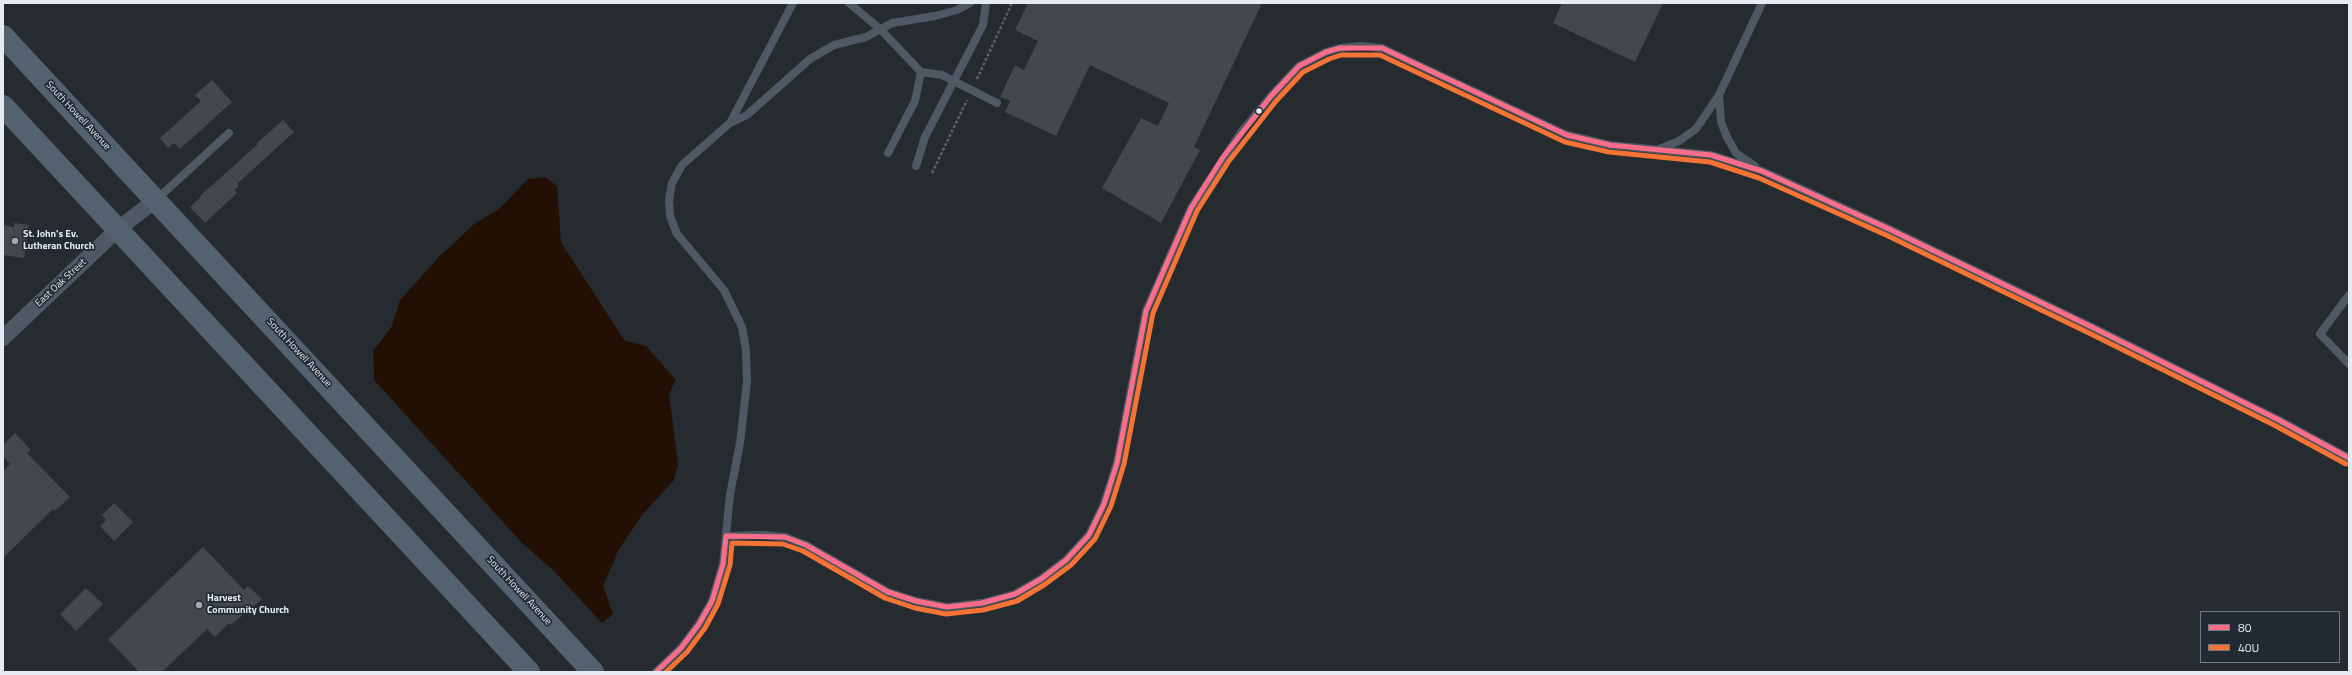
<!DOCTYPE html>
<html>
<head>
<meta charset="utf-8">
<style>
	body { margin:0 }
	#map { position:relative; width:2352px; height:675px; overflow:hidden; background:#262b30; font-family:"Titillium Web",sans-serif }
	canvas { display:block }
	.frame { position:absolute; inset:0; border:4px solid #e6ebf1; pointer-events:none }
	.legend { position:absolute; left:2200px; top:611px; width:140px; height:52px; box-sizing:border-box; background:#222b34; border:1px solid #707880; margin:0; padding:5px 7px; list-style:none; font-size:12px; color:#e6ebf1 }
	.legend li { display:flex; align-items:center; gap:8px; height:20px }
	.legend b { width:20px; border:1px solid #707880 }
</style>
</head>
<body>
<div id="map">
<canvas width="2352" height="675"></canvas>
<div class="frame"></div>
<ul class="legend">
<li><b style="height:5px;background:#fb6d88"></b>80</li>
<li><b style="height:5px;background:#f57335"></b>40U</li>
</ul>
</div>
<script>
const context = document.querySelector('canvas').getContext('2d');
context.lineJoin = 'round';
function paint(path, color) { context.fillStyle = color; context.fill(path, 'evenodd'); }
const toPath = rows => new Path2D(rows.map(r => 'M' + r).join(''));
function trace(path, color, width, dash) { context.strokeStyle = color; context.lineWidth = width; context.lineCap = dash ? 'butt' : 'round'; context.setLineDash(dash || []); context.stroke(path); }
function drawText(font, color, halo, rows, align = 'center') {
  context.font = font + ' "Titillium Web",sans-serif'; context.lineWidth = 3.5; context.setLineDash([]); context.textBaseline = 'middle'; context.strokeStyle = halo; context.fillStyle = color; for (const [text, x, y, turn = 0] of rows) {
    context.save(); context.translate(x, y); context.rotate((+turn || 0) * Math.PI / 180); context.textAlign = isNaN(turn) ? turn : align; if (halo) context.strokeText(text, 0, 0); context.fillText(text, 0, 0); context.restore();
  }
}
paint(toPath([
	[545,177,557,186,561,242,624,340,646,346,676,380,669,393,678,465,674,480,643,514,619,549,603,586,613,614,602,623,553,570,522,543,374,380,373,351,392,326,400,300,439,257,474,224,499,209,528,179]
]), '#231004');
paint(toPath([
	[1028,3,1262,3,1194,147,1200,150,1161,223,1102,188,1141,118,1158,126,1169,103,1090,65,1056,136,1005,112,1010,101,1000,97,1015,65,1024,70,1038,41,1015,30],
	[1562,3,1663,3,1635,62,1553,23],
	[212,80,232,102,180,149,174,143,168,148,160,138,201,101,195,95],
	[283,120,294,132,237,184,239,186,234,190,237,193,205,223,190,207,201,197,200,196,258,144,257,143],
	[14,223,29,225,24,258,3,255,3,225,14,227],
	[15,433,31,450,27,453,70,497,55,511,53,509,3,558,3,471,10,464,3,456,3,445],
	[114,503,133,522,114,541,100,526,106,520,102,515],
	[203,547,244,590,248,586,262,599,231,625,229,623,215,637,207,629,162,672,139,672,108,639],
	[86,588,103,604,76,631,60,614]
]), '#44484d');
trace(toPath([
	[977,79,1012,3],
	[932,173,967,100]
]), '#5a6168', 2.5, [3, 2]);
trace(toPath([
	[849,3,880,29,921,72,915,101,888,153],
	[921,72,942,75,997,103],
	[730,123,793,3],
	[1659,149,1679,141,1696,129,1719,95],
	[916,166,925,137,983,25,986,3],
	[1755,166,1736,153,1727,137,1721,122,1719,95,1762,3],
	[157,199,229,133],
	[2349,295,2320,334,2349,364],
	[726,536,764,535,785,537,806,545,888,592,916,601,947,607,982,603,1015,594,1041,579,1066,560,1089,535,1104,504,1117,463,1146,311,1191,208,1242,131,1271,96,1299,66,1326,52,1340,48,1361,46,1382,48,1567,135,1610,145,1711,155,1762,171,1889,229,2096,329,2277,419,2349,458],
	[656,672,681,648,699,624,712,601,723,564,730,495,740,443,747,382,746,350,742,327,724,290,677,234,670,216,669,200,672,183,682,165,730,123,747,115,810,59,834,45,866,37,892,23,935,16,957,10,970,3]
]), '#4f5964', 8);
trace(toPath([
	[3,338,118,229,157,199]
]), '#4f5964', 16);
trace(toPath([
	[3,36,593,672],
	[3,106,529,672]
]), '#54616e', 22);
trace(toPath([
	[656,672,681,648,699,624,712,601,723,564,726,536,785,537,806,545,888,592,916,601,947,607,982,603,1015,594,1041,579,1066,560,1089,535,1104,504,1117,463,1146,311,1191,208,1223,157,1271,96,1299,66,1326,52,1340,48,1382,48,1567,135,1610,145,1711,155,1762,171,1889,229,2096,329,2277,419,2349,458]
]), '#fb6d88', 5);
trace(toPath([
	[666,672,687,652,705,628,718,604,730,565,732,543,783,544,803,551,885,598,915,608,946,614,983,610,1017,601,1044,585,1071,565,1095,539,1111,506,1124,464,1153,313,1197,211,1229,161,1276,101,1303,72,1329,59,1341,55,1380,55,1565,142,1609,152,1710,162,1759,178,1886,235,2093,335,2274,425,2346,464]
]), '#f57335', 5);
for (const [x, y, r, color] of [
	[1259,111,3.5,"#e6ebf1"],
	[15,241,4,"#a3a8ad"],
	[199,605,4,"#a3a8ad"]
]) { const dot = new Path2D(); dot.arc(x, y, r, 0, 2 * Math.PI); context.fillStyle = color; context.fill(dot); trace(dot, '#222b34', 1.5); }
drawText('10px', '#e6ebf1', '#222b34', [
	["South Howell Avenue",78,116,47],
	["East Oak Street",61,283,-43],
	["South Howell Avenue",299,353,47],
	["South Howell Avenue",519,591,47]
]);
drawText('bold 10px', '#e6ebf1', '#222b34', [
	["St. John's Ev.",23,235],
	["Lutheran Church",23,247],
	["Harvest",207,599],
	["Community Church",207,611]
], 'left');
</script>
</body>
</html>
